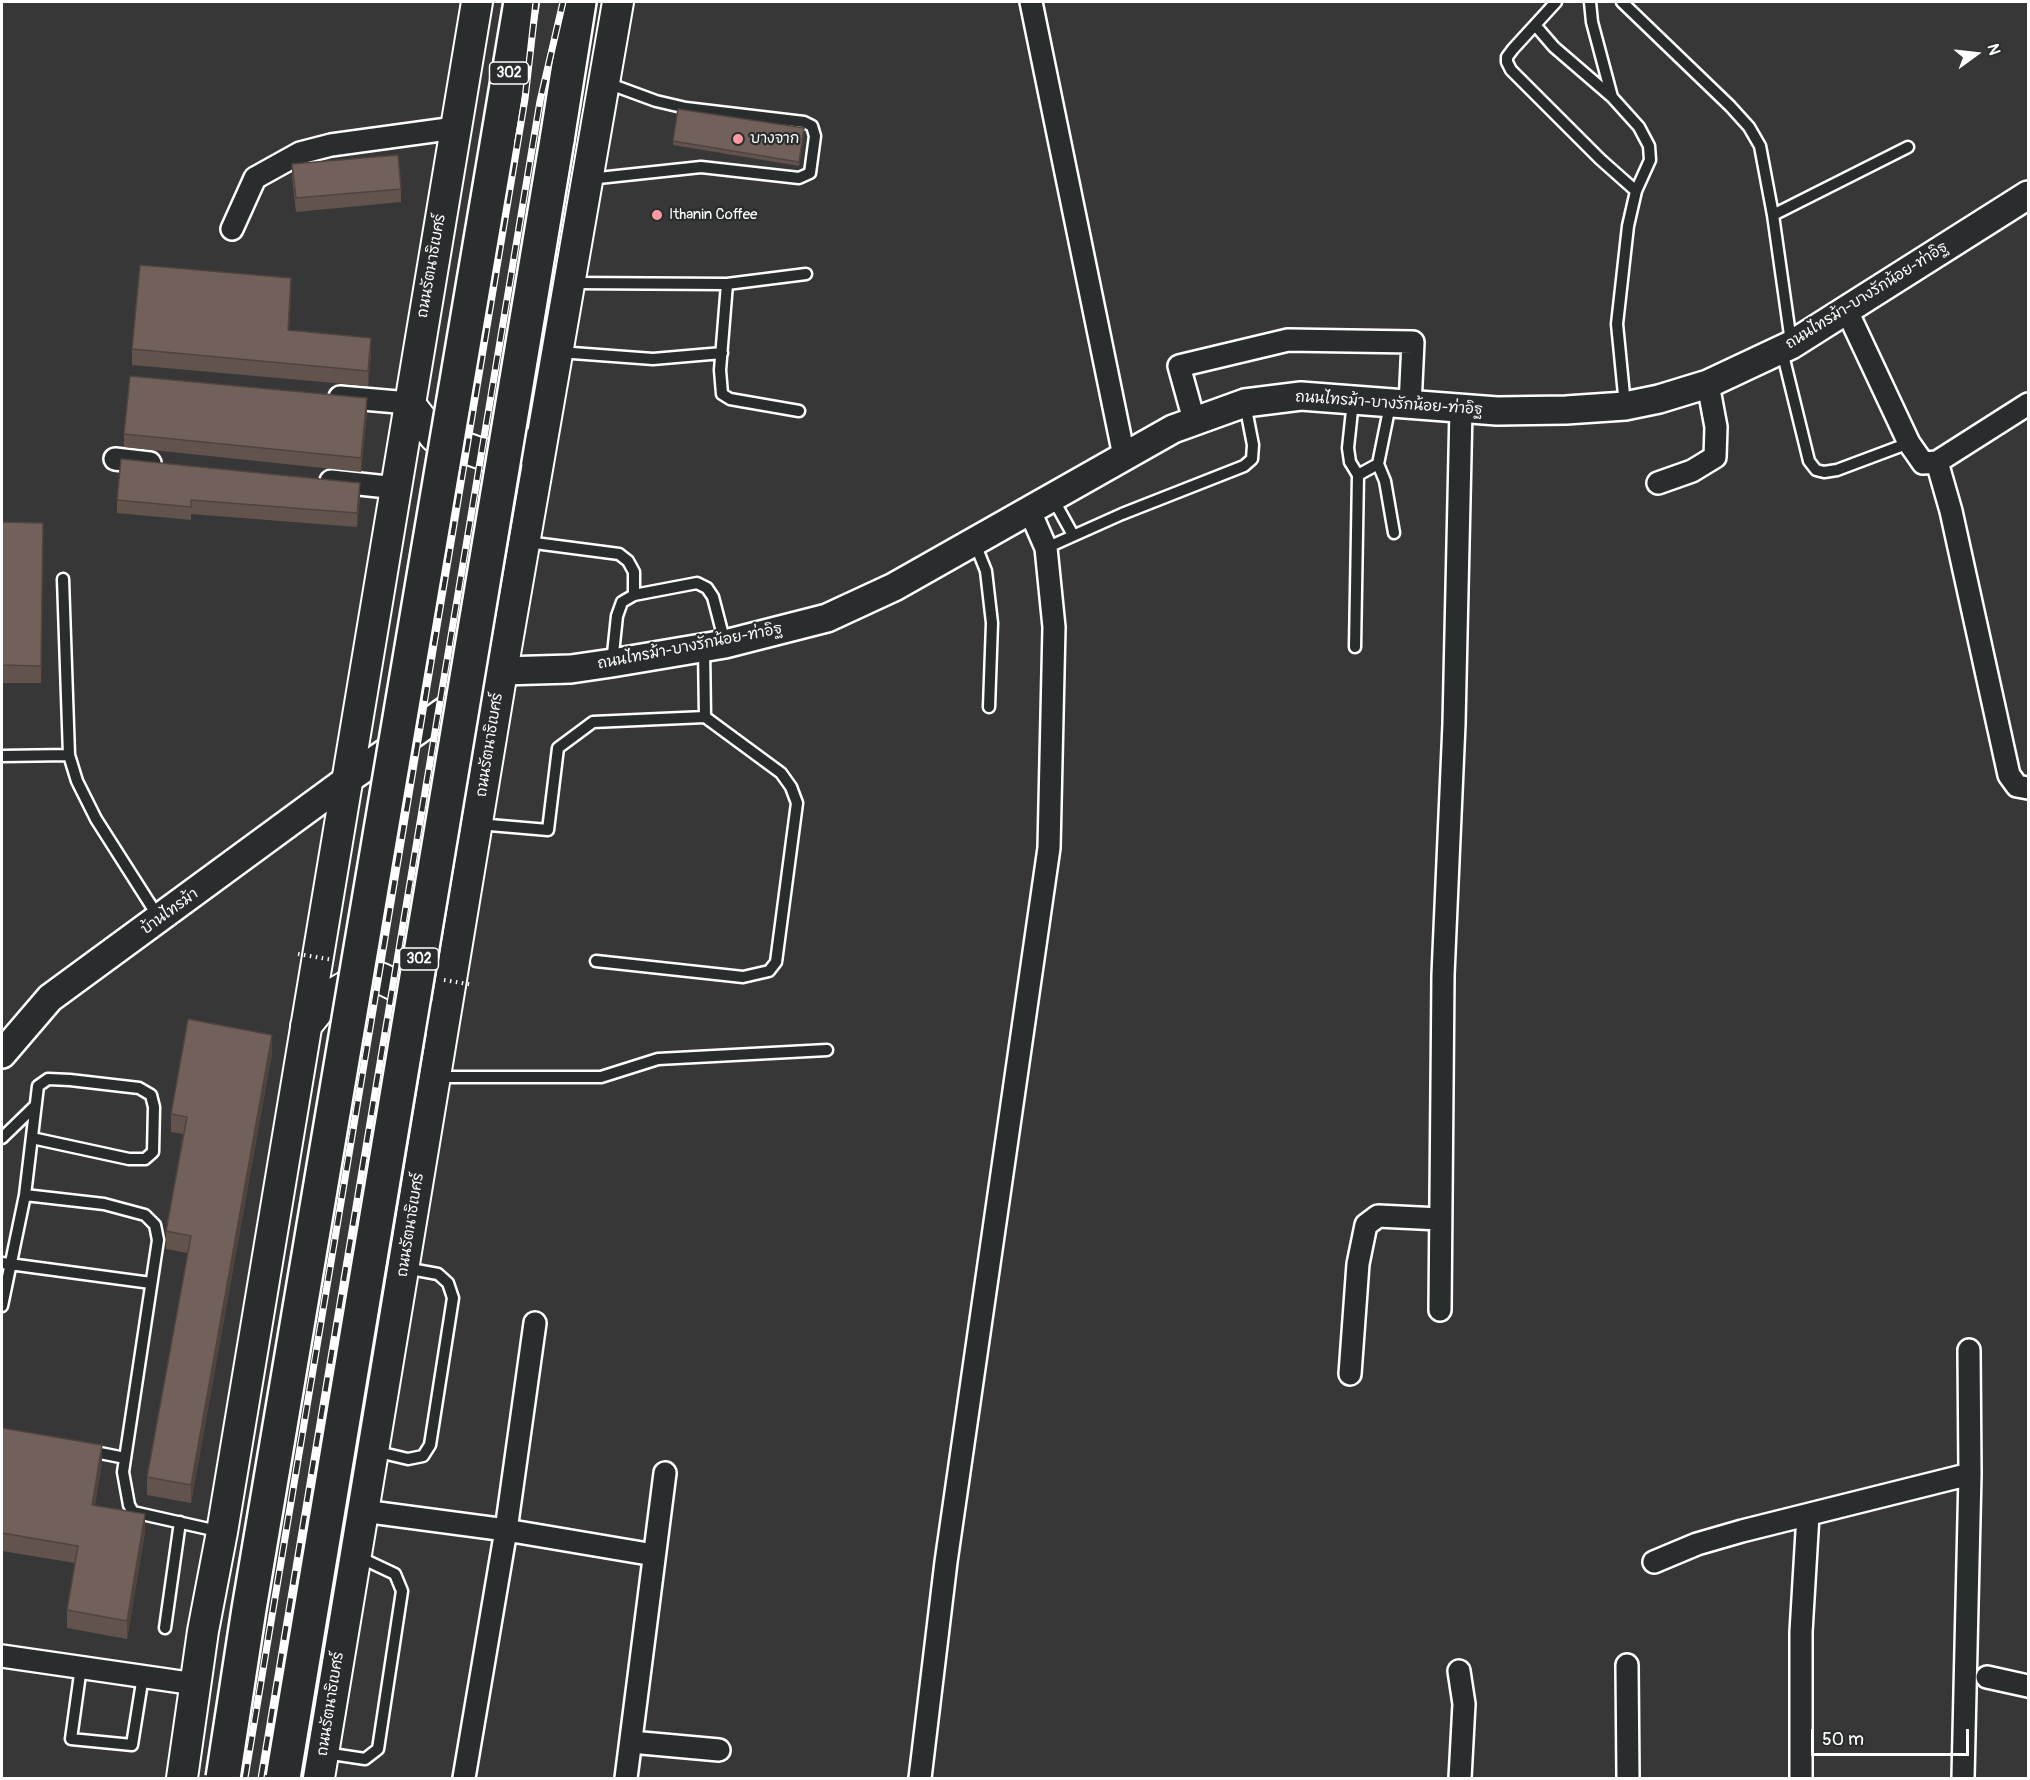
<!DOCTYPE html>
<html>
<head>
<meta charset="utf-8">
<style>
	body { margin:0 }
	#map { position:relative; width:2030px; height:1780px; overflow:hidden; background:#383737; font-family:Pangolin,sans-serif }
	canvas { display:block }
	.frame { position:absolute; inset:0; border:3px solid #fff; pointer-events:none }
	.north { position:absolute; left:1946px; top:24px; width:60px; height:60px; -webkit-text-stroke:4px #2a2d2e; paint-order:stroke; rotate:75deg; font-size:16px; font-weight:700; line-height:24px; text-align:center; color:#fff }
	.north::after { content:''; display:block; margin:auto; width:21px; height:27px; background:#fff; clip-path:polygon(50% 0,100% 100%,50% 72%,0 100%) }
	.scale { position:absolute; left:1811px; top:1729px; width:158px; height:27px; box-sizing:border-box; border:3px solid #fff; border-top:0; padding-left:8px; font-size:18px; line-height:21px; white-space:nowrap; color:#fff; -webkit-text-stroke:4px #2a2d2e; paint-order:stroke }
</style>
</head>
<body>
<div id="map">
<canvas width="2030" height="1780"></canvas>
<div class="frame"></div>
<div class="north">N</div>
<div class="scale">50 m</div>
</div>
<script>
const context = document.querySelector('canvas').getContext('2d');
context.lineJoin = 'round';
const toPath = rows => new Path2D(rows.map(r => 'M' + r).join(''));
function trace(path, color, width, dash) { context.strokeStyle = color; context.lineWidth = width; context.lineCap = dash ? 'butt' : 'round'; context.setLineDash(dash || []); context.stroke(path); }
function paint(path, color) { context.fillStyle = color; context.fill(path, 'evenodd'); }
function drawText(font, color, halo, rows, align = 'center') {
  context.font = font + ' Pangolin,"Playpen Sans Thai",sans-serif'; context.lineWidth = 4.5; context.setLineDash([]); context.textBaseline = 'middle'; context.strokeStyle = halo; context.fillStyle = color; for (const [text, x, y, turn = 0] of rows) {
    context.save(); context.translate(x, y); context.rotate((+turn || 0) * Math.PI / 180); context.textAlign = isNaN(turn) ? turn : align; if (halo) context.strokeText(text, 0, 0); context.fillText(text, 0, 0); context.restore();
  }
}
const service = toPath([
	[1556,2,1513,49,1507,57,1507,62,1511,70,1600,159,1636,191,1628,226,1617,324,1625,405],
	[1590,2,1592,22,1612,97],
	[1622,2,1730,106,1749,127,1760,146,1773,215,1791,342],
	[1535,25,1554,47,1612,97,1639,127,1649,146,1650,160,1636,191],
	[589,179,701,167,799,178,810,173,815,136,812,126,804,122,686,108,656,101,607,83],
	[1773,215,1908,147],
	[571,283,727,284,720,370,722,394,730,399,799,411],
	[727,284,806,274],
	[1782,351,1809,461,1816,470,1824,472,1837,470,1909,443],
	[559,352,653,359,722,353],
	[1353,401,1348,448,1350,462,1358,475,1355,647],
	[1378,464,1385,481,1394,533],
	[1358,475,1378,464,1390,405],
	[1052,497,1073,535],
	[974,541,986,571,992,623,989,707],
	[527,542,619,554,628,561,634,572,634,595],
	[1046,548,1122,514,1244,466,1252,459,1253,445,1245,404],
	[63,579,69,755,77,781,96,819,159,918],
	[704,648,705,717],
	[612,663,617,616,622,602,634,595,697,583,707,588,713,597,725,643],
	[2,756,69,755],
	[478,824,548,830,558,748,593,722,705,717,781,773,791,787,797,803,776,962,769,971,743,977,596,961],
	[438,1077,601,1077,658,1059,827,1050],
	[2,1138,35,1106],
	[25,1195,104,1204,145,1215,155,1225,158,1240,123,1472,129,1505,133,1512,222,1532],
	[2,1263,151,1283],
	[2,1306,25,1195,38,1086,48,1079,70,1080,139,1088,151,1095,154,1107,153,1152,145,1159,129,1159,32,1138],
	[90,1451,125,1458],
	[374,1451,408,1459,423,1456,430,1445,453,1298,448,1283,438,1274,405,1268],
	[165,1628,180,1522],
	[81,1667,71,1739,132,1745,143,1676],
	[325,1753,365,1759,378,1749,402,1591,395,1574,359,1557]
]);
const minor = toPath([
	[1031,2,1124,456],
	[232,229,255,178,300,153,331,145,455,128],
	[1847,311,1909,443,1923,463,1937,462,2028,404],
	[340,397,409,403],
	[1194,420,1179,366,1288,340,1413,342,1410,405],
	[115,459,150,463],
	[1937,462,1951,511,2009,775,2017,786,2028,788],
	[331,481,397,488],
	[1658,483,1692,471,1715,457,1716,427,1708,384],
	[1440,1310,1443,975,1454,724,1461,409],
	[1350,1374,1358,1264,1366,1225,1378,1216,1440,1219],
	[363,1511,506,1530,654,1555],
	[1654,1562,1697,1544,1742,1531,1970,1474],
	[2,1656,195,1684],
	[1627,1665,1628,1778],
	[1459,1671,1464,1704,1460,1778],
	[1987,1677,2028,1686],
	[631,1742,719,1750],
	[464,1778,506,1530,535,1323],
	[626,1778,665,1473],
	[920,1778,946,1562,1049,848,1054,627,1046,548,1029,509],
	[1801,1778,1801,1632,1808,1515],
	[1963,1778,1970,1474,1969,1350]
]);
const tertiary = toPath([
	[2,1054,50,998,347,780,502,671,571,669,612,663,725,644,827,618,894,587,1173,429,1245,403,1301,396,1497,411,1566,410,1625,406,1659,399,1708,384,1791,345,2028,195]
]);
const secondary = toPath([
	[409,403,435,437,485,455,516,451,525,444],
	[306,1026,330,996,357,980,380,978,401,988,425,1019],
	[182,1778,203,1631,222,1532,477,2],
	[319,1778,502,671,618,2]
]);
const primary = toPath([
	[557,140,579,2],
	[497,145,521,2]
]);
trace(service, '#fff', 15);
trace(minor, '#fff', 26);
trace(tertiary, '#fff', 32);
trace(secondary, '#fff', 34);
trace(primary, '#fff', 38);
trace(service, '#2a2d2e', 10);
trace(minor, '#2a2d2e', 21);
trace(tertiary, '#2a2d2e', 27);
trace(secondary, '#2a2d2e', 30);
trace(primary, '#2a2d2e', 33);
const rail = toPath([
	[245,1778,525,99,536,2],
	[261,1778,540,101,563,2]
]);
trace(rail, '#fff', 7);
trace(rail, '#2a2d2e', 4.5, [14]);
const primaryBridge = toPath([
	[223,1778,249,1609,497,145],
	[283,1778,557,140]
]);
trace(primaryBridge, '#fff', 38, []);
trace(toPath([
	[298,954,333,960],
	[444,980,473,985]
]), '#fff', 4, [1.5, 4.5]);
trace(primaryBridge, '#2a2d2e', 33);
paint(toPath([
	[804,133,799,166,673,145,673,141],
	[292,164,401,189,401,202,296,212,292,177],
	[291,293,289,330,371,354,368,386,132,365,132,349],
	[367,412,361,472,124,447,124,434],
	[360,497,357,527,191,514,191,520,117,513,117,500],
	[2,522,43,523,41,683,2,683],
	[272,1053,191,1503,147,1495,147,1477,188,1253,166,1249,166,1231,183,1134,171,1132,171,1114],
	[2,1428,102,1463,95,1505,145,1532,127,1639,67,1628,67,1610,75,1563,2,1551]
]), '#62534d');
paint(toPath([
	[291,278,291,293,288,345,288,330],
	[371,338,371,354,368,386,368,371],
	[367,398,367,412,361,472,361,458],
	[360,483,360,497,357,527,357,513],
	[272,1035,272,1053,191,1503,191,1485],
	[102,1445,102,1463,92,1522,92,1505],
	[145,1514,145,1532,127,1639,127,1621]
]), '#50443f');
const building = toPath([
	[678,109,804,128,799,162,673,141,678,109],
	[398,155,401,189,296,198,292,164,398,155],
	[140,265,291,278,288,330,371,338,368,371,132,349,140,265],
	[130,376,367,398,361,458,124,434,130,376],
	[121,459,360,483,357,513,191,500,191,507,117,500,121,459],
	[2,522,43,523,41,666,2,665,2,522],
	[188,1019,272,1035,191,1485,147,1477,191,1236,166,1231,187,1117,171,1114,188,1019],
	[2,1428,102,1445,92,1505,145,1514,127,1621,67,1610,78,1546,2,1533,2,1428]
]);
paint(building, '#72615a');
trace(building, '#50443f', 1.5);
for (const [x, y, r, color] of [
	[738,139,6,"#ff9aa2"],
	[657,215,6,"#ff9aa2"]
]) { const dot = new Path2D(); dot.arc(x, y, r, 0, 2 * Math.PI); context.fillStyle = color; context.fill(dot); trace(dot, '#2a2d2e', 2); }
for (const [x, y, w] of [
	[509,73,39],
	[419,959,39]
]) { const box = new Path2D(); box.roundRect(x - w / 2, y - 11, w, 22, 4.5); context.fillStyle = '#2a2d2e'; context.fill(box); trace(box, '#fff', 1.5); }
drawText('bold 14px', '#fff', null, [
	["302",509,73],
	["302",419,959]
]);
drawText('15px', '#fff', '#2a2d2e', [
	["บางจาก",750,139],
	["Ithanin Coffee",669,215]
], 'left');
drawText('15px', '#fff', '#2a2d2e', [
	["ถนนรัตนาธิเบศร์",432,266,-80],
	["ถนนไทรม้า-บางรักน้อย-ท่าอิฐ",1867,296,-32],
	["ถนนไทรม้า-บางรักน้อย-ท่าอิฐ",1389,404,4],
	["ถนนไทรม้า-บางรักน้อย-ท่าอิฐ",690,647,-11],
	["ถนนรัตนาธิเบศร์",490,745,-81],
	["บ้านไทรม้า",170,912,-36],
	["ถนนรัตนาธิเบศร์",411,1225,-81],
	["ถนนรัตนาธิเบศร์",331,1704,-81]
]);
</script>
</body>
</html>
